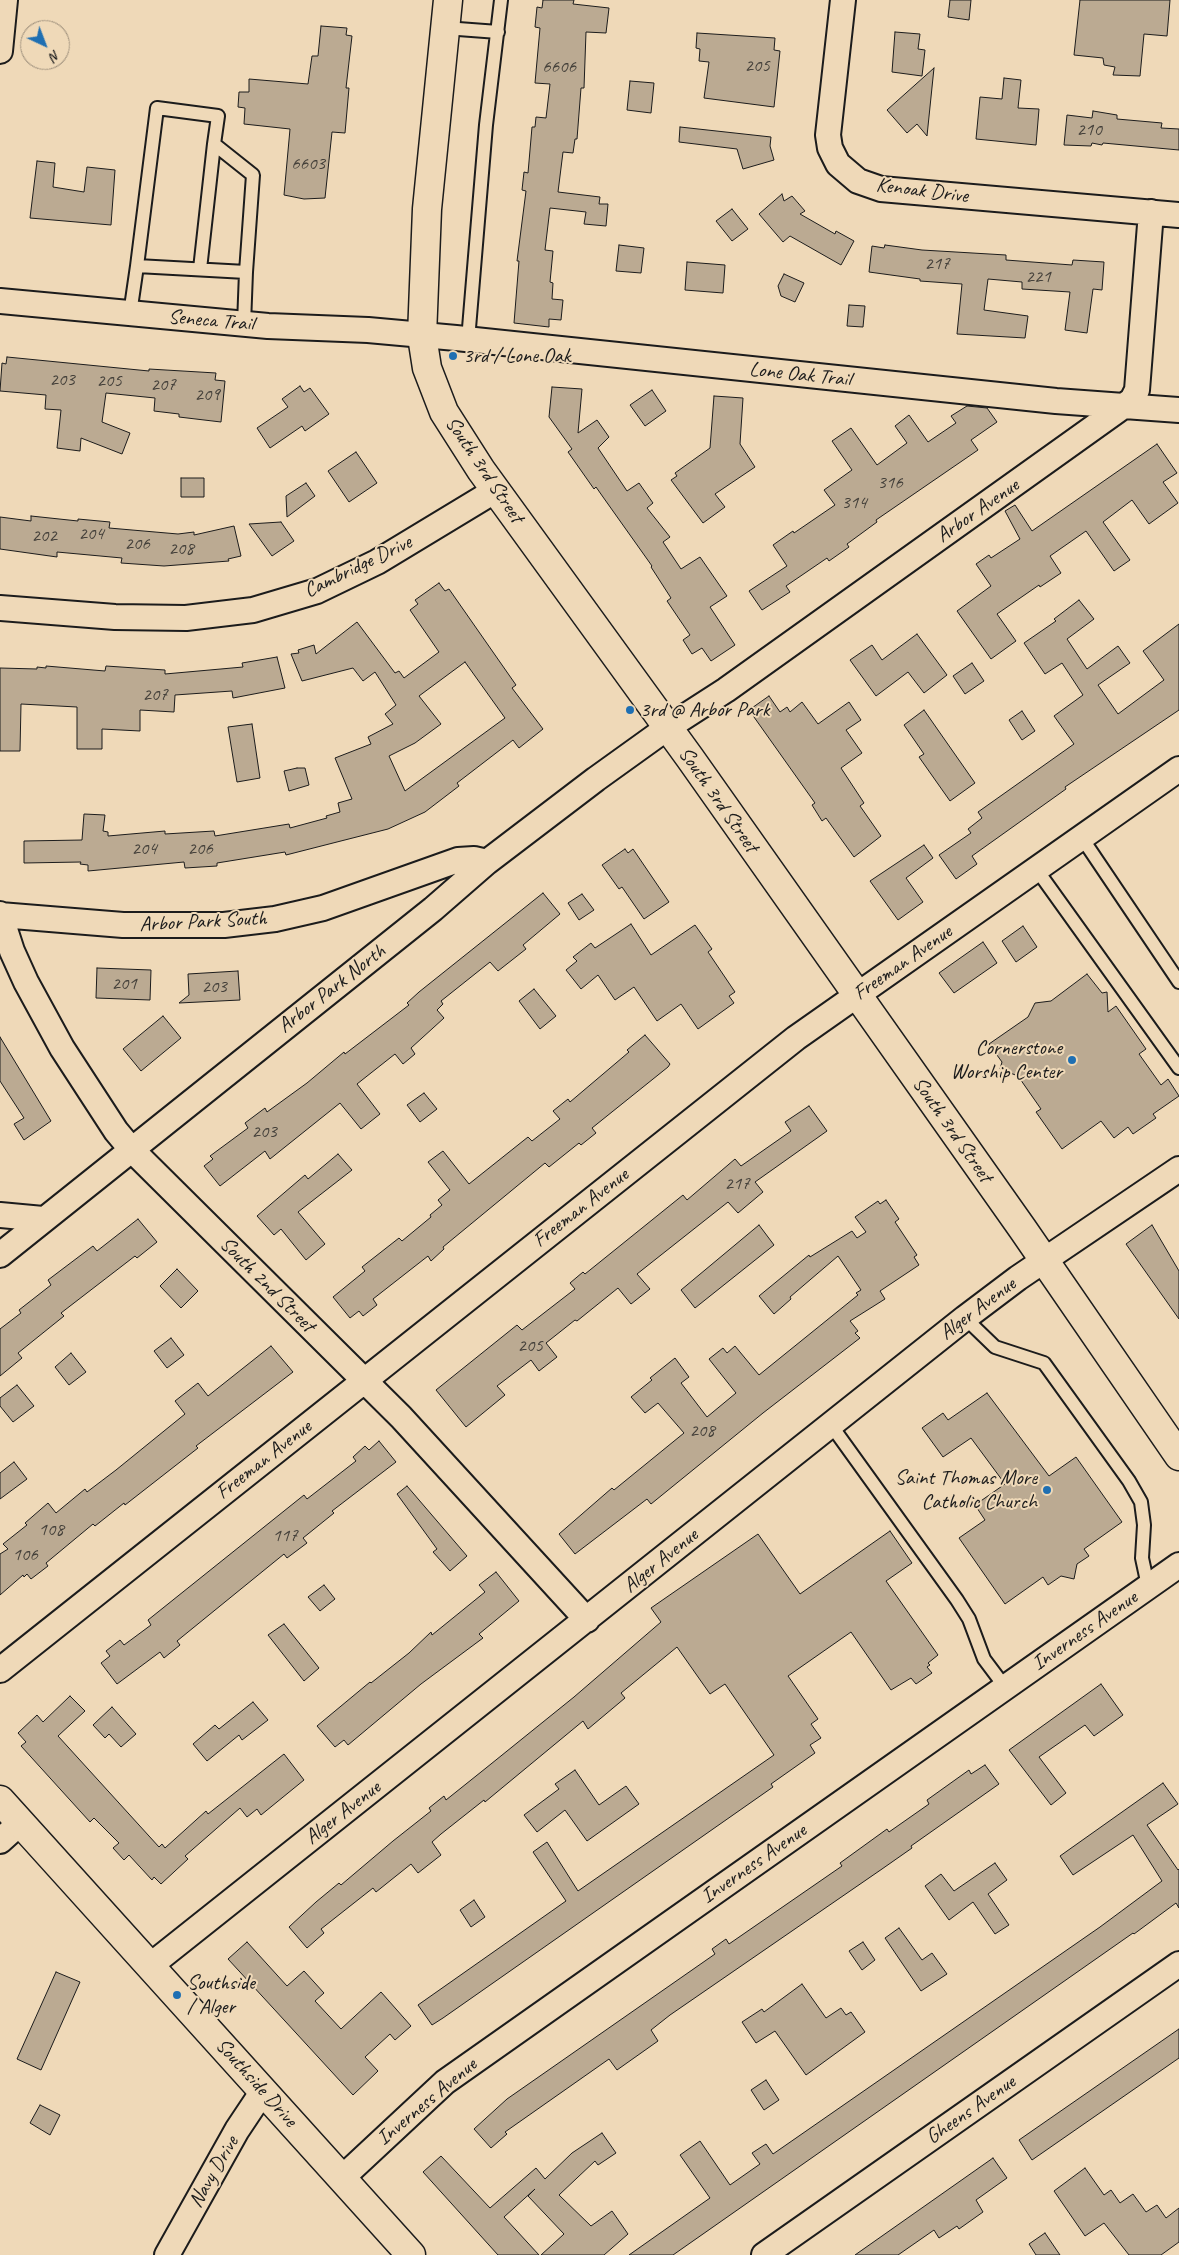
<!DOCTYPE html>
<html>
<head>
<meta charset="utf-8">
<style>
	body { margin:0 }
	#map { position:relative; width:1179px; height:2255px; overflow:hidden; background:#efd9b8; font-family:Caveat,sans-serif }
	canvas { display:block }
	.north { position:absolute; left:20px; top:20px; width:50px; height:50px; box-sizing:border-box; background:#efd9b8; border:1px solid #9b8d7a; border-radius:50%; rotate:137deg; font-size:14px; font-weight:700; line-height:20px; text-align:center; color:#1c1c1c }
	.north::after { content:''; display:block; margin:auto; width:18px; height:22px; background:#1f6fb2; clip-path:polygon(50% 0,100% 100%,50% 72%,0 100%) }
</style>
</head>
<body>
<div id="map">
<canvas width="1179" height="2255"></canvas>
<div class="north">N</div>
</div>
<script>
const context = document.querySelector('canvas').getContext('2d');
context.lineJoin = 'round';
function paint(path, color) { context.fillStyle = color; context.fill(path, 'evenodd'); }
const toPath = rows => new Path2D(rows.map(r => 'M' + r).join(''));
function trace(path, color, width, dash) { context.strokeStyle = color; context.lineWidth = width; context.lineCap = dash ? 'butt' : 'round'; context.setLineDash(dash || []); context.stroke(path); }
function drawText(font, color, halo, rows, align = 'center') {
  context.font = font + ' Caveat,sans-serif'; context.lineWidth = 4; context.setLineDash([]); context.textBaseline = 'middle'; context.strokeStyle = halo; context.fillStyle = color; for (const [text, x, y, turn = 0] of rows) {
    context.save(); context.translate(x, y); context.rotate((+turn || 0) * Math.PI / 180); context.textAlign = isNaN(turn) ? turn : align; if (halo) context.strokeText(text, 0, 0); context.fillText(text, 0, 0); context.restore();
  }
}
const building = toPath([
	[543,0,574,0,573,4,609,8,606,33,586,32,584,88,581,88,577,139,575,139,573,153,563,152,558,192,600,197,599,204,608,204,606,226,584,224,586,212,550,208,545,250,553,251,550,282,553,283,552,299,563,300,561,320,549,319,549,327,514,323,519,261,517,261,526,191,522,190,524,172,528,173,532,127,535,127,536,117,546,118,550,84,535,83,540,28,535,27,537,7,542,8,543,0],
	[950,0,971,0,969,20,948,17,950,0],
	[1080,0,1170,0,1167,36,1144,34,1140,76,1113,75,1115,67,1104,65,1103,58,1074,55,1080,0],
	[321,26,347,28,346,35,352,36,346,88,349,88,345,133,332,132,325,198,304,199,284,195,290,129,244,124,245,108,238,107,239,92,249,92,249,79,308,84,312,56,318,56,321,26],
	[895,32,920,34,918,49,925,50,922,76,892,72,895,32],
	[697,33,775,38,774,50,780,51,774,107,704,98,709,62,699,61,700,49,696,48,697,33],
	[934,68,927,136,917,124,907,133,887,110,934,68],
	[1004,78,1021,80,1018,108,1039,109,1036,145,976,139,980,97,1002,99,1004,78],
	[630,81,654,83,651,113,627,110,630,81],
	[1093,111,1117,115,1117,119,1162,123,1161,128,1179,129,1179,150,1103,143,1102,145,1092,143,1091,146,1064,145,1067,115,1092,118,1093,111],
	[680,127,771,137,770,146,774,160,743,169,737,149,679,142,680,127],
	[37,161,55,163,53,187,84,192,87,167,115,170,111,225,30,218,37,161],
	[782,194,784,201,792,196,805,211,800,214,835,234,836,231,854,241,841,265,790,236,783,242,759,214,782,194],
	[732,209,748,229,732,241,716,221,732,209],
	[619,245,644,248,641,273,616,271,619,245],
	[885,245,922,250,1006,255,1006,260,1072,265,1073,260,1104,262,1102,290,1093,289,1087,333,1065,330,1070,292,1022,289,1022,282,988,279,984,310,1028,316,1025,338,957,334,962,284,920,281,920,279,869,272,872,246,884,248,885,245],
	[687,262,725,265,723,293,685,290,687,262],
	[784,274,804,283,795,302,781,296,778,286,784,274],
	[849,305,865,306,863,327,847,326,849,305],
	[7,357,149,371,149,369,216,373,215,380,225,381,221,422,179,417,179,414,154,411,155,398,106,393,102,422,130,433,122,454,81,438,80,451,57,448,61,410,45,409,46,395,0,391,2,363,6,364,7,357],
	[300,386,304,392,310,388,329,414,305,431,302,426,270,448,257,428,288,407,282,399,300,386],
	[552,387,582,389,578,433,597,420,609,437,598,448,627,491,639,483,653,503,647,508,670,537,663,542,681,569,700,557,727,596,710,607,735,645,711,661,702,648,692,654,683,640,690,635,667,601,671,598,651,567,652,566,603,497,596,487,594,489,568,452,572,449,549,417,552,387],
	[652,390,666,411,645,426,630,405,652,390],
	[714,396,743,398,740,444,755,467,715,494,725,507,703,523,671,480,677,476,675,473,710,448,714,396],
	[967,406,987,408,997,422,971,440,978,450,876,520,877,522,847,544,849,547,829,561,827,558,786,586,790,592,762,610,749,591,787,566,773,545,793,531,794,533,835,505,824,490,852,470,832,441,851,428,877,465,907,443,895,426,909,415,928,442,956,423,951,416,967,406],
	[1157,444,1177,473,1163,482,1178,503,1149,524,1132,500,1103,522,1130,560,1114,571,1086,531,1050,556,1061,573,1040,587,1039,585,997,614,1016,641,991,659,957,611,991,586,976,564,989,555,991,558,1020,539,1005,511,1015,505,1032,531,1157,444],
	[356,452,377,483,349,502,328,471,356,452],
	[181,478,204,478,204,497,181,497,181,478],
	[306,483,315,496,287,517,286,496,306,483],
	[31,516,78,521,78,519,110,522,109,528,178,534,194,532,194,535,234,526,241,556,228,559,229,561,164,566,121,563,122,558,57,552,57,557,0,549,0,517,31,521,31,516],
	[281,522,294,541,272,556,249,524,281,522],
	[439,583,445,591,449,589,516,685,512,688,543,729,519,748,513,740,457,783,459,786,425,812,388,829,333,843,286,855,285,852,217,863,217,866,185,868,184,862,88,871,88,865,80,864,81,862,24,863,24,841,82,840,84,814,105,815,103,831,108,832,108,836,165,831,165,834,214,831,215,836,289,824,290,828,327,818,326,816,340,812,338,803,352,799,335,758,371,744,368,737,393,724,385,714,396,705,375,672,363,681,353,668,302,681,291,654,299,653,298,650,314,645,316,654,357,622,395,673,399,671,404,678,439,652,410,610,418,604,415,600,439,583],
	[465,662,505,718,405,791,389,756,415,743,441,724,419,696,465,662],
	[1079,600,1094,619,1067,639,1087,669,1118,646,1130,663,1098,685,1118,714,1164,680,1143,651,1179,624,1179,710,1065,787,1066,789,972,856,977,864,956,879,939,855,971,833,968,829,982,818,978,812,1074,744,1054,716,1083,695,1062,663,1045,674,1024,643,1056,621,1054,619,1079,600],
	[917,634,947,675,924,693,908,672,876,696,850,660,872,645,882,660,917,634],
	[277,657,285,688,233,698,232,691,175,695,174,712,140,710,140,731,102,729,102,749,77,749,77,707,21,704,20,751,0,751,0,668,37,669,37,667,46,668,46,666,105,671,106,666,165,670,165,674,243,667,242,663,277,657],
	[972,663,984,681,965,694,953,676,972,663],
	[769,696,780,712,787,707,790,712,802,702,818,724,849,702,861,720,846,730,862,753,841,768,864,803,860,806,881,836,854,857,826,818,822,821,812,805,815,803,749,710,769,696],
	[924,710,975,783,950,801,919,757,924,754,904,725,924,710],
	[1022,711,1035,731,1022,740,1009,720,1022,711],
	[252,724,260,778,237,782,228,727,252,724],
	[297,768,305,768,309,785,289,791,284,771,297,768],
	[924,845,933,858,906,878,923,902,898,920,870,881,924,845],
	[625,849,628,853,633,849,669,902,644,919,622,887,619,889,602,865,625,849],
	[543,893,560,914,523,945,526,949,498,971,490,962,441,1001,443,1004,437,1010,444,1018,411,1048,415,1054,403,1064,395,1054,357,1084,380,1114,361,1129,340,1103,270,1159,265,1151,220,1186,204,1166,213,1159,210,1156,248,1128,245,1123,265,1108,267,1112,307,1083,344,1052,345,1054,409,1005,407,1003,419,992,543,893],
	[582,894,594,910,579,920,568,903,582,894],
	[631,924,651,955,695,925,712,949,708,952,735,992,729,996,734,1003,698,1029,681,1004,657,1021,634,987,615,1000,598,975,581,989,566,970,577,961,573,957,591,943,595,948,631,924],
	[1023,926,1037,947,1016,962,1002,941,1023,926],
	[983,942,997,963,954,993,939,973,983,942],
	[97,968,151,970,150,1000,96,998,97,968],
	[238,971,240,1000,179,1003,189,995,188,974,238,971],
	[1087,974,1102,993,1107,992,1108,1012,1116,1006,1146,1049,1139,1054,1161,1085,1168,1079,1179,1096,1153,1114,1156,1118,1133,1134,1128,1127,1114,1138,1101,1121,1062,1149,1036,1112,1041,1109,1018,1076,1000,1069,1002,1062,989,1044,1028,1017,1035,1003,1051,1001,1087,974],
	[534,989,556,1016,540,1029,519,1001,534,989],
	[163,1016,181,1038,141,1071,123,1049,163,1016],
	[645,1035,670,1064,668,1067,592,1128,596,1133,581,1145,579,1143,549,1167,545,1163,443,1247,444,1249,431,1261,428,1256,373,1299,377,1305,363,1316,359,1311,350,1318,333,1297,365,1271,362,1267,399,1238,402,1241,431,1217,430,1215,442,1205,438,1200,450,1190,428,1162,443,1151,469,1184,528,1137,532,1141,560,1119,553,1111,568,1099,570,1102,629,1052,627,1050,645,1035],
	[0,1037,51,1121,24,1140,14,1124,24,1118,0,1081,0,1037],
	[424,1093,437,1109,420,1122,407,1105,424,1093],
	[809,1106,827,1131,755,1182,763,1192,738,1213,728,1202,637,1274,650,1289,631,1304,618,1288,577,1321,575,1320,546,1343,557,1357,539,1371,531,1360,497,1386,505,1395,466,1427,436,1390,517,1325,522,1330,575,1289,570,1283,583,1272,585,1274,683,1195,687,1200,735,1159,741,1166,791,1131,785,1122,809,1106],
	[338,1154,352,1170,298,1212,325,1244,306,1260,281,1229,274,1235,257,1216,305,1175,308,1179,338,1154],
	[886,1200,899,1219,895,1222,917,1255,914,1257,919,1265,880,1291,885,1299,850,1321,858,1331,855,1333,860,1338,763,1413,651,1504,647,1499,575,1554,559,1534,612,1488,614,1490,684,1433,658,1403,645,1413,631,1397,652,1380,650,1378,675,1358,689,1377,681,1383,707,1417,736,1393,709,1359,723,1348,727,1353,735,1346,759,1375,858,1295,856,1293,861,1290,838,1256,790,1297,791,1299,774,1314,759,1296,809,1255,810,1257,852,1231,857,1238,866,1232,855,1217,878,1201,880,1204,886,1200],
	[138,1219,157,1242,137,1258,135,1256,61,1313,64,1316,18,1353,22,1358,0,1376,0,1329,21,1313,19,1310,51,1285,48,1280,93,1246,97,1251,138,1219],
	[759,1225,774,1245,695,1308,681,1290,759,1225],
	[1152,1225,1179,1271,1179,1319,1126,1244,1152,1225],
	[177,1269,198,1291,181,1308,160,1286,177,1269],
	[171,1338,184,1355,167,1368,154,1351,171,1338],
	[271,1346,293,1372,196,1446,198,1448,125,1505,124,1503,95,1526,93,1524,46,1563,48,1566,31,1579,27,1574,24,1577,23,1575,0,1595,0,1554,8,1549,3,1544,27,1525,25,1523,48,1503,56,1513,85,1489,87,1492,116,1470,185,1414,175,1401,198,1383,208,1396,271,1346],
	[71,1353,86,1372,69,1385,55,1367,71,1353],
	[17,1385,34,1406,13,1422,0,1406,0,1398,17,1385],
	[987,1393,1049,1476,1076,1457,1122,1522,1084,1549,1089,1556,1077,1564,1074,1579,1061,1576,1048,1585,1043,1577,1005,1604,959,1538,985,1520,975,1505,1005,1484,971,1438,943,1457,922,1428,943,1413,948,1420,987,1393],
	[379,1441,396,1462,332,1511,334,1513,303,1538,307,1543,287,1558,284,1554,177,1641,180,1645,164,1658,160,1652,117,1684,101,1663,110,1656,106,1651,120,1640,124,1645,151,1625,148,1620,304,1495,307,1499,356,1461,353,1457,365,1446,369,1450,379,1441],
	[14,1462,27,1479,0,1499,0,1473,14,1462],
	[407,1486,467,1556,450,1571,433,1552,437,1549,397,1494,407,1486],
	[890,1531,912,1563,886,1581,938,1655,928,1663,930,1665,927,1667,932,1673,916,1684,911,1678,891,1690,851,1632,788,1676,818,1719,811,1724,821,1738,810,1745,815,1753,771,1784,773,1787,443,2018,432,2025,418,2005,566,1901,533,1852,547,1842,578,1891,774,1755,725,1684,710,1694,677,1647,621,1693,625,1698,588,1729,583,1721,491,1797,485,1802,484,1800,441,1834,432,1842,441,1855,418,1873,411,1864,376,1892,373,1888,321,1929,324,1933,307,1948,289,1927,316,1902,339,1883,341,1885,393,1841,431,1811,429,1808,444,1796,446,1800,486,1768,574,1697,661,1622,651,1608,758,1534,800,1594,890,1531],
	[496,1572,519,1601,479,1634,483,1638,421,1684,348,1745,344,1740,335,1747,317,1726,370,1682,371,1683,409,1653,431,1632,432,1635,485,1592,479,1585,496,1572],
	[324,1585,335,1599,320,1611,308,1597,324,1585],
	[284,1624,319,1668,304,1681,268,1635,284,1624],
	[1101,1684,1123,1715,1094,1736,1085,1725,1039,1757,1066,1793,1051,1805,1009,1750,1101,1684],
	[70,1696,85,1711,58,1736,159,1847,162,1844,165,1848,206,1811,208,1814,284,1754,304,1780,261,1815,257,1809,247,1817,240,1808,185,1856,188,1859,161,1884,154,1877,152,1880,129,1855,124,1860,113,1848,119,1843,94,1818,90,1822,21,1746,26,1742,18,1733,37,1715,43,1722,70,1696],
	[253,1702,268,1720,242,1740,239,1735,207,1761,193,1744,215,1725,219,1729,253,1702],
	[112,1707,136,1734,121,1747,109,1734,105,1738,93,1725,112,1707],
	[985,1765,999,1784,911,1846,912,1848,882,1869,670,2015,651,2030,658,2041,617,2070,609,2059,505,2132,507,2134,491,2148,474,2129,507,2099,715,1954,712,1949,726,1939,729,1944,842,1866,840,1863,887,1829,889,1832,929,1804,927,1800,969,1770,971,1774,985,1765],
	[575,1770,599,1805,626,1786,639,1804,587,1841,565,1810,537,1832,524,1815,559,1789,555,1784,575,1770],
	[1163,1783,1178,1804,1147,1825,1178,1870,1179,1869,1179,1908,1176,1903,1134,1934,1133,1933,673,2255,629,2255,710,2198,680,2155,700,2141,730,2185,760,2164,752,2153,766,2144,773,2154,1100,1927,1162,1881,1133,1835,1073,1875,1060,1856,1163,1783],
	[995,1863,1007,1880,988,1894,1009,1925,995,1934,973,1902,949,1920,925,1886,941,1874,954,1891,995,1863],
	[474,1900,485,1917,471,1927,460,1910,474,1900],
	[899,1928,922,1960,932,1953,947,1974,921,1991,885,1938,899,1928],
	[247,1942,287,1986,304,1971,324,1993,315,2001,341,2029,381,1992,411,2026,395,2040,390,2034,365,2057,378,2071,353,2095,228,1959,247,1942],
	[863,1942,875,1960,862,1970,849,1951,863,1942],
	[56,1972,80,1982,41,2070,17,2059,56,1972],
	[802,1984,826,2018,841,2008,846,2015,851,2012,865,2032,806,2075,775,2031,756,2043,742,2022,762,2009,764,2012,802,1984],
	[1179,2029,1179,2058,1032,2160,1019,2140,1179,2029],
	[766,2080,779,2100,764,2110,751,2090,766,2080],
	[40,2105,60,2115,50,2135,30,2123,40,2105],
	[602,2133,616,2153,598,2165,595,2161,559,2195,591,2226,612,2211,628,2234,604,2255,541,2255,564,2234,528,2196,535,2189,504,2217,539,2255,498,2255,423,2172,441,2156,490,2208,536,2168,545,2179,572,2153,602,2133],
	[993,2158,1007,2178,976,2200,983,2212,959,2229,957,2226,939,2238,934,2230,898,2255,855,2255,993,2158],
	[1085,2168,1104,2195,1111,2190,1120,2203,1133,2194,1146,2212,1157,2205,1166,2218,1179,2208,1179,2242,1161,2255,1129,2255,1104,2223,1085,2236,1054,2191,1085,2168],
	[1045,2233,1060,2255,1036,2255,1029,2244,1045,2233]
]);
paint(building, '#bbaa92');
trace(building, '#1c1c1c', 1);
const service = toPath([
	[445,28,498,32],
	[137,266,157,108,218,116,214,144,253,175,246,272],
	[200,269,214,144],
	[130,314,137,266,246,272,244,324],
	[468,340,486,125,501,0],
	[1082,838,1179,982],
	[1037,870,1179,1068],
	[965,1318,995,1347,1044,1363,1129,1481,1141,1502,1144,1525,1142,1558,1148,1586],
	[831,1425,957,1600,969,1619,984,1659,1005,1687]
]);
const minor = toPath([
	[843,0,828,135,830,148,838,164,858,181,881,189,1179,215],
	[0,51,5,0],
	[0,301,268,326,368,330,456,338,1056,401,1179,410],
	[0,608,115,617,186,618,253,610,317,591,377,562,496,490],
	[0,914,12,951,26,982,62,1048,116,1131,131,1149,401,1417,587,1620],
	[0,915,123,925,224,925,275,919,323,908,458,860,474,859,487,862],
	[0,1215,43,1219],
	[0,1255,433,909,487,862,596,779,667,728,726,690,1132,400,1137,390,1151,212],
	[0,1670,796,1038,1179,769],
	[0,1841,20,1823],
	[151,1965,965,1318,1018,1278,1179,1169],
	[342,2178,445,2082,1179,1565],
	[167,2255,237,2130,263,2091],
	[764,2255,1179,1964]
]);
const tertiary = toPath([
	[448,0,427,209,422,336,427,368,444,412,481,470,690,758,1022,1228,1179,1456]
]);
const secondary = toPath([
	[0,1800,411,2255]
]);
trace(service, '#1c1c1c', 16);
trace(minor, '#1c1c1c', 28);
trace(tertiary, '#1c1c1c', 31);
trace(secondary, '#1c1c1c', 31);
trace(service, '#efd9b8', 12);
trace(minor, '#efd9b8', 24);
trace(tertiary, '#efd9b8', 28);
trace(secondary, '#efd9b8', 28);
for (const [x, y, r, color] of [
	[453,356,5,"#1f6fb2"],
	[630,710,5,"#1f6fb2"],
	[1072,1060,5,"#1f6fb2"],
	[1047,1490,5,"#1f6fb2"],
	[177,1995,5,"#1f6fb2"]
]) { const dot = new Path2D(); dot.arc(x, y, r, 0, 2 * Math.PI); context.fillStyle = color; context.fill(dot); trace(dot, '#efd9b8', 2); }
drawText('19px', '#44403a', null, [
	["205",757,66],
	["6606",559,67],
	["210",1089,130],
	["6603",308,164],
	["217",937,264],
	["221",1038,277],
	["203",62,380],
	["205",109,381],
	["207",163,385],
	["209",207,395],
	["316",890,483],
	["314",854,503],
	["204",91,534],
	["202",44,536],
	["206",137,544],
	["208",181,549],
	["207",155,695],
	["204",144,849],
	["206",200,849],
	["201",124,984],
	["203",214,987],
	["203",264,1132],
	["217",737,1184],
	["205",530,1346],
	["208",702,1431],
	["108",51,1530],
	["117",285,1536],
	["106",25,1555]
]);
drawText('21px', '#1c1c1c', '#efd9b8', [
	["Kenoak Drive",922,191,7],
	["Seneca Trail",211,321,5],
	["Lone Oak Trail",800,375,6],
	["South 3rd Street",484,470,56],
	["Arbor Avenue",978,511,-35],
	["Cambridge Drive",358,567,-26],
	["South 3rd Street",718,800,55],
	["Arbor Park South",203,922,-3],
	["Freeman Avenue",903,963,-35],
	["Arbor Park North",332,989,-38],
	["South 3rd Street",952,1130,55],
	["Freeman Avenue",581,1208,-38],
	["South 2nd Street",267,1285,45],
	["Alger Avenue",978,1309,-37],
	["Freeman Avenue",264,1460,-38],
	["Alger Avenue",661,1561,-39],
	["Inverness Avenue",1085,1631,-35],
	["Alger Avenue",343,1813,-38],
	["Inverness Avenue",754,1864,-35],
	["Southside Drive",256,2083,48],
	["Inverness Avenue",427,2102,-40],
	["Gheens Avenue",971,2110,-35],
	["Navy Drive",214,2172,-60]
]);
drawText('21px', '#1c1c1c', '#efd9b8', [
	["3rd / Lone Oak",463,356],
	["3rd @ Arbor Park",640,710],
	["Cornerstone",1062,1048,"right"],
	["Worship Center",1062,1072,"right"],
	["Saint Thomas More",1037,1478,"right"],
	["Catholic Church",1037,1502,"right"],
	["Southside",187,1983],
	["/ Alger",187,2007]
], 'left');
</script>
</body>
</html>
